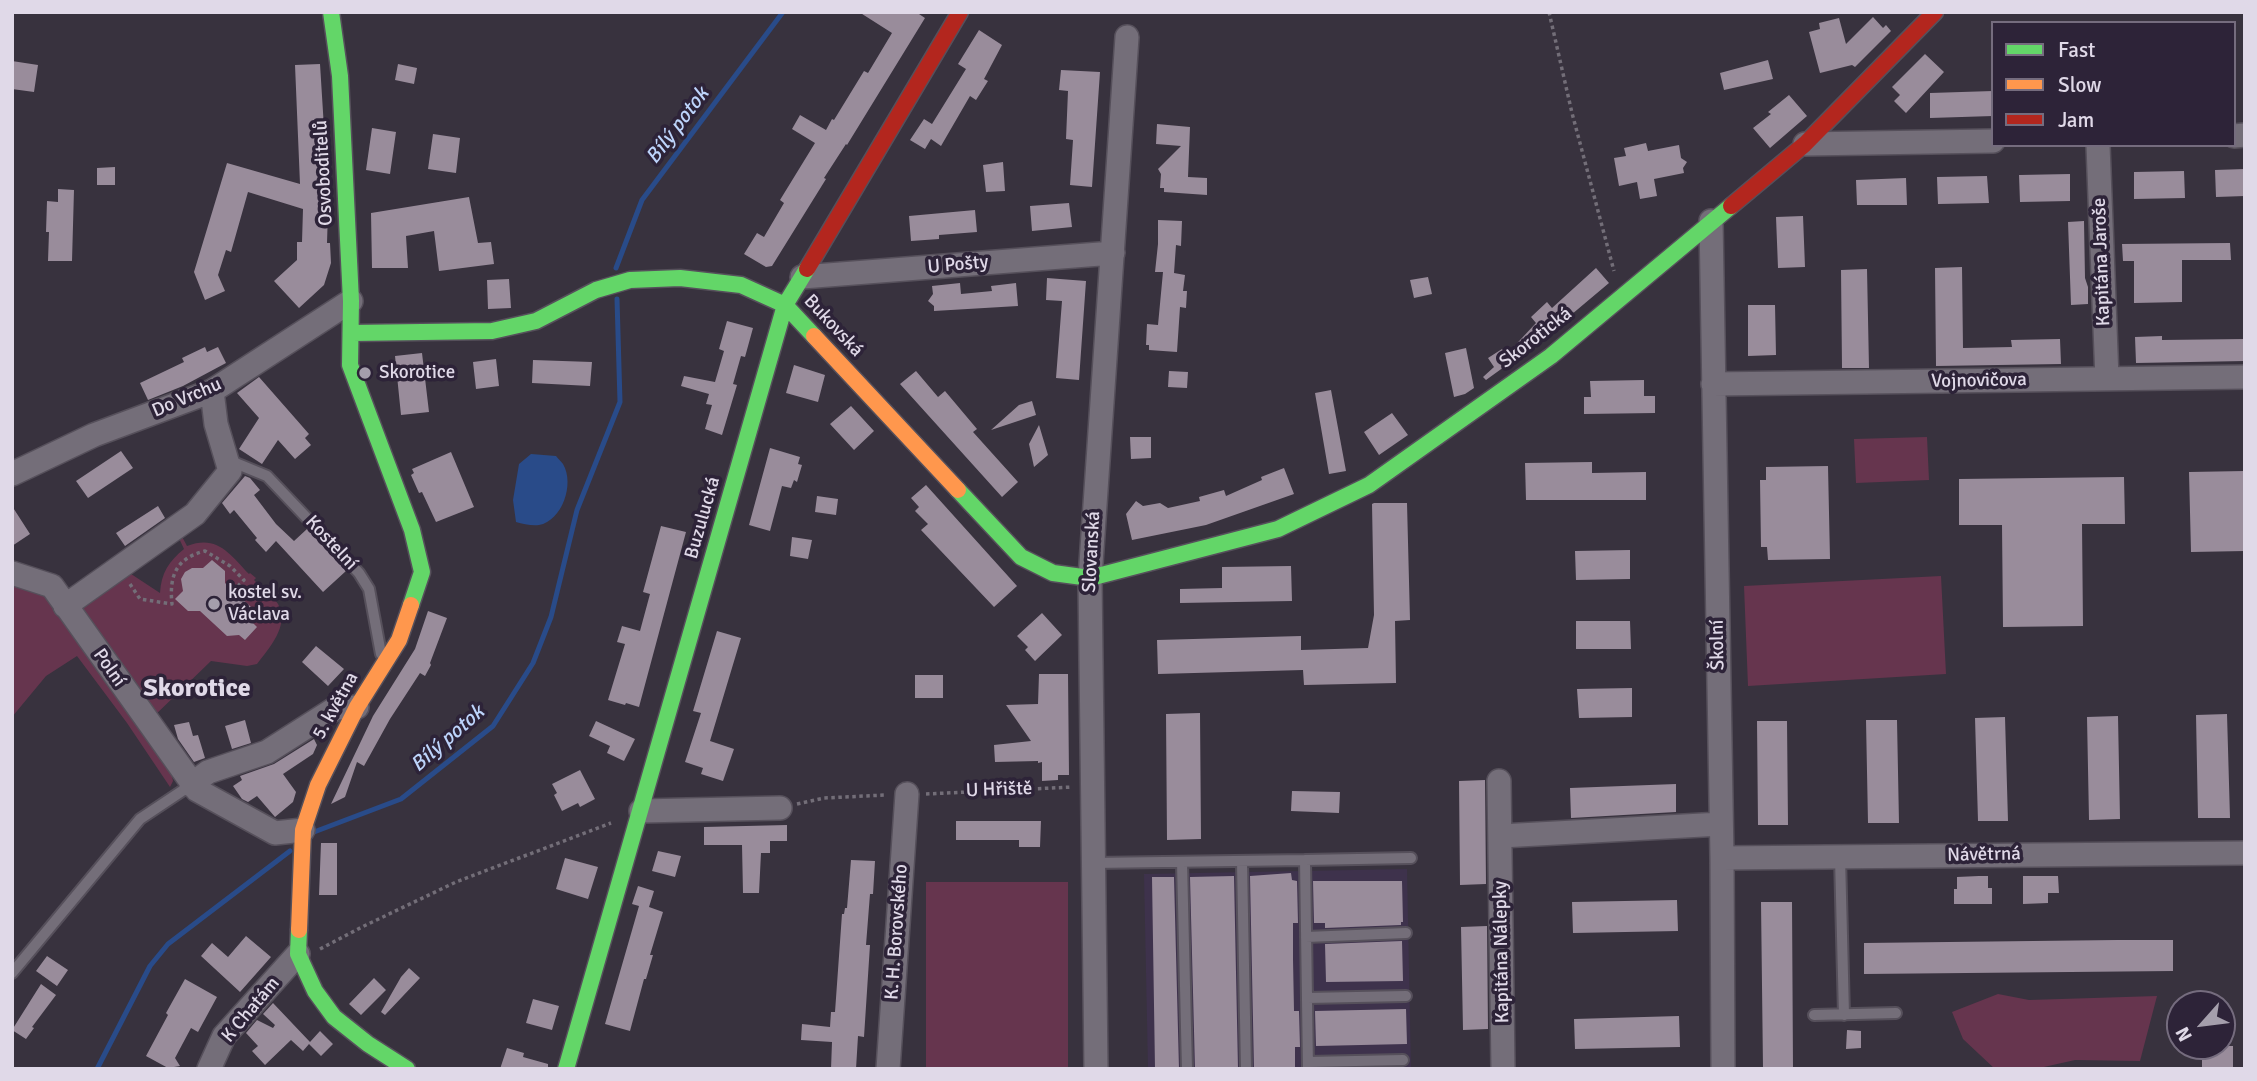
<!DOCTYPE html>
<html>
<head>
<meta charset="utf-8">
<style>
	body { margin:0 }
	#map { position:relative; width:2257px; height:1081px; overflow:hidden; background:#38323e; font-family:Signika,sans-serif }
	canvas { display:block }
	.frame { position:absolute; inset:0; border:14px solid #e0d9e8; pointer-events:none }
	.legend { position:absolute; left:1991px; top:21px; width:245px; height:126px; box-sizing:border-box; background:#2d2338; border:2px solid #756c7e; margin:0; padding:9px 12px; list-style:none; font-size:21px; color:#e0d9e8 }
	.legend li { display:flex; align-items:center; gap:14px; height:35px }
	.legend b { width:35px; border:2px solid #756c7e }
	.north { position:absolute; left:2166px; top:990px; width:70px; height:70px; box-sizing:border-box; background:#2d2338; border:2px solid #756c7e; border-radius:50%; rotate:242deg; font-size:19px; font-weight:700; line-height:28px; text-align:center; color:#e0d9e8 }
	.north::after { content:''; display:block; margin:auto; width:24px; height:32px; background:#a59fac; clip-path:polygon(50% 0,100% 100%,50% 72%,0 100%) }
</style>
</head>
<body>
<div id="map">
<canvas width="2257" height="1081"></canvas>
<div class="frame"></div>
<ul class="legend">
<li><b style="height:9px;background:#63d668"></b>Fast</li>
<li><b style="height:9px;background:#ff974d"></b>Slow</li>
<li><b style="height:9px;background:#b3261e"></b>Jam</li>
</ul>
<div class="north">N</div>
</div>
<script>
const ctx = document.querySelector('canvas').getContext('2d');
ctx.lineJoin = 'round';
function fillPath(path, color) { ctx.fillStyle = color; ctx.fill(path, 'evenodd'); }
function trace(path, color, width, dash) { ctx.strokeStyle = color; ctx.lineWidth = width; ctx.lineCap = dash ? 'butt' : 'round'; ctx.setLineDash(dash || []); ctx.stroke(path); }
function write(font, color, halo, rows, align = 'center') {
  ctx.font = font + ' Signika,sans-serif'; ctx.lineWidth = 7; ctx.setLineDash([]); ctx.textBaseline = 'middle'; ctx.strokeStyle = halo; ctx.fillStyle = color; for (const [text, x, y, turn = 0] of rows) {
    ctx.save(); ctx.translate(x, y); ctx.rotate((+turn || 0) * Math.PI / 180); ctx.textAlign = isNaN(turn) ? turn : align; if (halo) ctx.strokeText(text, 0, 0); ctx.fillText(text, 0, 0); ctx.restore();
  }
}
fillPath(new Path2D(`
	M1407,869L1411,1069H1148L1144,874Z`), '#3e324c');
fillPath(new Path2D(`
	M1927,437L1929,480L1856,483L1854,439Z
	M179,531L187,546C217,534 230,554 249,574L250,573L256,578L254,580C261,588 273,596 278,604C290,626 269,648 257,664L247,666L211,661L150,720L72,606L125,570L160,593C161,573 169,561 184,549L177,534Z
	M1941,576L1946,674L1748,686L1744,586Z
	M12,579L51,593L171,771L173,781L170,787L127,723L77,656L46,676L12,717Z
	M926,882H1068V1069H926Z
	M1998,994L2029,1000L2157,996L2140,1061L2075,1060L2035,1069H1995L1963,1039L1952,1012Z`), '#66354e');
fillPath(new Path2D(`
	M531,454L556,456C558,459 561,461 563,464C575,484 562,521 539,525C532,526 523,524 516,522L513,500L519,464Z`), '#294b89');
trace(new Path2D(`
	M616,268L642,200L783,12
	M314,832L401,799L493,726L533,663L551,617L577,510L620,402L617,299
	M97,1069L150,966L168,944L290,851`), '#294b89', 5);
fillPath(new Path2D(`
	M859,12H916L925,18L847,145L846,144L824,178L826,179L772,266L766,267L744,254L757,233L764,237L784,203L780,200L815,143L792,129L800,115L826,130L832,119L834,120L864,71L868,73L892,33Z
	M1873,17L1883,28L1886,25L1891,31L1855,67L1852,65L1820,73L1809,32L1820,29L1819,23L1839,18L1846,44Z
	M979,30L1002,45L984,79L988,81L976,100L970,96L941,146L931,139L925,149L910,140L924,119L932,124L966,69L958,64Z
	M1925,54L1944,72L1906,113L1894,101L1900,95L1892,87Z
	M1768,60L1773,79L1724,90L1720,73Z
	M12,61L38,65L34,92L12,89Z
	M320,64L327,176L324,177L326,211H328L327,243H330L331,263L324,285L299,308L274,281L297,260V242H302L303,209L248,192L231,252L226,250L218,275L225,291L205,300L194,272L227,163L300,184L295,65Z
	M398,64L417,68L414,84L395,80Z
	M1061,70L1100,72L1092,187L1070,185L1073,140L1066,139L1068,91L1059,90Z
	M1993,91V116L1930,118V93Z
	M1789,95L1807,116L1770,148L1753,128L1771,114L1768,112Z
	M1157,124L1190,127L1188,177L1207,178V195L1164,192V188H1160L1161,174L1158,169L1181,146L1156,144Z
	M372,128L396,132L390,174L366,170Z
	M433,134L460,138L456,173L428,169Z
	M1646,143L1648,151L1679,145L1681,158L1687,162L1683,168L1684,173L1654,179L1657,196L1640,199L1637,182L1619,186L1614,158L1626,156L1624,148Z
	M1003,162L1005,191L986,192L983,165Z
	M115,167V185H97V168Z
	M2245,169V196L2216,197L2215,170Z
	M2184,171L2185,198L2134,199V172Z
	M2070,174V201L2020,202L2019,175Z
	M1987,176L1989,203L1938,204L1937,177Z
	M1906,178L1907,205H1857L1856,180Z
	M58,189L74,190L72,261H48L49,232H46L47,201L58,202Z
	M469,197L478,243L491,242L494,264L439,271L434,231L406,236L408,268H372L371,213Z
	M1069,203L1072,227L1032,231L1030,206Z
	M975,210L977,232L939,235V239L911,241L909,216Z
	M1803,216L1805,267L1778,268L1776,217Z
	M1158,220L1182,221L1181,246L1176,245L1174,273L1185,275L1183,291H1187L1186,308L1180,307L1177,352L1149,350V345H1146L1147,324L1158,325L1163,272H1155L1158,244Z
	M2084,221L2085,278L2088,287V304L2071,305L2068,222Z
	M2230,243L2231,260H2182V302L2134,303V261H2123L2122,244Z
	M1962,267L1963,348L2012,347L2011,340L2060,339L2061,364L1936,366L1935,268Z
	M1596,268L1609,283L1540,341L1486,380L1483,377L1494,367L1488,358L1502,349L1506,355L1536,323L1531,317L1547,302L1552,308Z
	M1867,269L1869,368H1842L1841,270Z
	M1428,277L1432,294L1414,298L1410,280Z
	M1047,278L1086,281L1079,380L1056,378L1062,301L1046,300Z
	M509,279L511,308L488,309L487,280Z
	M960,283L961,294L992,291L991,286L1016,283L1018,306L934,311V306L928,301L933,294L932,286Z
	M1748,305H1775L1776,355L1748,356Z
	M727,321L753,328L745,357L741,356L733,384L737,385L722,435L705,429L712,405L706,404L709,394L681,386L684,376L715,382L724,351L719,349Z
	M2162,336V340L2245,339V361L2136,363L2135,337Z
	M205,347L207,352L218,347L226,363L183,386L148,400L140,383L184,362L182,358Z
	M1466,348L1474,388L1465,394L1454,397L1445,353Z
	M422,353L429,412L401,415L395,356Z
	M496,359L499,386L476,389L473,362Z
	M533,360L592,362L590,386L532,383Z
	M794,365L825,375L818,402L786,393Z
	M916,371L938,397L945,391L977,429L973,432L1018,482L1002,497L900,384Z
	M1169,371L1188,372L1187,388L1168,387Z
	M259,377L309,434L305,438L311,445L295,459L278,440L262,464L239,449L259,418L237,393Z
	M1644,380V396H1655V413L1584,414V397H1591L1590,381Z
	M1331,390L1346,471L1329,474L1315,393Z
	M1032,401L1036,415L991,430L1019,405Z
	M851,406L874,431L854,450L830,424Z
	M1392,413L1408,435L1379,455L1364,432Z
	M1039,425L1048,455L1034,467L1029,444Z
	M1130,437H1151V458L1131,459Z
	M770,448L800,457L798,464L802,465L797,482L794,480L791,488L782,486L770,531L749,525Z
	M121,451L133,468L88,498L76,481Z
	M451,452L474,507L436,522L422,492L419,493L411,475L414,473L412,469Z
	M1592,462V473L1646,472V500H1526L1525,463Z
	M1828,466L1830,559L1768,560L1767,547H1761L1760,480H1766V467Z
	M1284,468L1294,494L1206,525L1132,540L1126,514L1136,501L1143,506L1160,503L1168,508L1200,501L1199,497L1224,490L1226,496L1262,480L1261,477Z
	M2245,471V551L2191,552L2189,472Z
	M245,476L250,478L260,490L254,495L276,524L294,541L307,529L346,571L323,592L276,541L266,552L255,540L257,538L234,510L230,514L222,503Z
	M2124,477L2125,524H2082L2083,626L2003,627L2002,525H1959V479Z
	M926,485L1017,586L994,607L921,530L928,524L915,511L919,507L911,498Z
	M817,496L838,499L836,515L815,512Z
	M1374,503H1407L1410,620L1395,621L1396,683L1304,685L1303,670L1158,674L1157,640L1301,636V650L1368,648L1374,615L1372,504Z
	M12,506L30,534L12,546Z
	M158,506L165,518L125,546L116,533Z
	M661,526L686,532L639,707L626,703L625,705L608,700L625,644L617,642L622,626L640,631L650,594L643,592Z
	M792,537L812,540L808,559L790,556Z
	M1630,550V579L1576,580L1575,551Z
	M212,560L225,571V583L251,607L252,622L257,627L245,640L239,635L227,636L200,611H188L175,599L183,591L181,579L185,572L192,568H203Z
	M1291,566L1292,601L1180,603V589L1222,588V567Z
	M428,611L447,618L430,663L431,665L425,676L420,673L390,719L364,766L357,762L345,797L331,804L373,716L415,649Z
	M1042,613L1062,635L1035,661L1025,650L1028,647L1017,636Z
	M1576,621H1630L1631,649H1576Z
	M717,631L741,638L710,741L734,749L723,781L701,774L703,768L685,762L701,713L693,711Z
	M316,646L344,669L328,686L302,662Z
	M1039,674H1068L1069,775H1058V780L1042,781V762L1038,763V761L995,762L994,745L1031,741L1006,705L1038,704Z
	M915,675H943V698H915Z
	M1632,688V717L1579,718L1577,689Z
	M1200,713L1201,839L1167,840L1166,714Z
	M2227,714L2230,818H2198L2196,715Z
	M2118,716L2120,819L2089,820L2087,717Z
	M2005,717L2008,821H1978L1975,718Z
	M245,720L251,743L232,749L225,726Z
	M1866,720H1897L1899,823H1868Z
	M596,721L635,739L624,761L607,753L610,746L589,736Z
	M1757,721H1787L1788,825H1758Z
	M189,722L193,736L198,735L205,758L194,762L178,739L174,725Z
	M314,739L317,745L313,754L283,774L296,792L293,802L275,817L257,796L248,802L242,799L233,786L242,780L240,776L274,764Z
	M580,770L595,799L580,807L578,803L562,811L554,795L557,793L552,784Z
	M1485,780L1486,884L1460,885L1459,781Z
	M1676,784V812L1571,818L1570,788Z
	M1292,791L1340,792L1339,813L1291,811Z
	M956,821H1041L1040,847H1019V840H956Z
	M787,825V841H770V853H761L759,893H743L742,845H704V827Z
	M321,843H337V895H319Z
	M658,851L681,856L675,877L652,871Z
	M565,858L598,867L588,899L556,889Z
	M851,860L875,861L873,894H870L866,945H870L864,1037L858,1036L856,1069H831L832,1042L801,1040L802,1024L830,1027L831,1012H835L842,914H844L845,908H847Z
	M1291,873L1292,880L1297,881L1298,923H1293V959L1294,1011H1299L1300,1047H1295V1069H1254L1250,876Z
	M1234,876L1238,1069H1195L1190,877Z
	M1979,876H1988V888H1992V904H1954V889H1957V877Z
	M2023,876H2058L2059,893H2048V903L2023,904Z
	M1152,877H1174L1179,1069H1155Z
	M1313,881H1402L1403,922H1401V925L1325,928V923H1314Z
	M638,886L654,891L649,907L663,912L650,955H653L646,979H644L630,1031L605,1024L639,906L632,904Z
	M1677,900L1678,931L1573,933L1572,902Z
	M1761,902H1792L1793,1069H1763Z
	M1487,926L1488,1029L1463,1030L1461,927Z
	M246,936L271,957L240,992L201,956L212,943L228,957Z
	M2117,940H2173V971L1864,974V943Z
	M1402,941L1403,981L1326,982L1325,944Z
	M47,956L68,970L57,986L36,971Z
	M409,968L420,978L385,1015L381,1012L401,977Z
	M374,978L386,990L361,1015L349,1004Z
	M185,979L217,997L198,1032L191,1028L175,1058L180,1066L168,1068L146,1056L168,1015L166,1013Z
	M41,984L56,995L32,1027L34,1028L26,1039L12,1030Z
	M533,999L559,1006L552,1030L526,1023Z
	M273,1003L310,1042L320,1031L333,1044L321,1056L309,1044L303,1051L291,1040L265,1065L252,1051L258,1046L246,1033L257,1020L273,1028L275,1025L263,1014Z
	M1406,1009L1407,1044L1316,1046L1315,1011Z
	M1679,1016L1680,1047L1575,1049L1574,1019Z
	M1847,1030L1861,1031V1048L1846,1049Z
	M2202,1046H2233V1069H2202Z
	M507,1048L524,1053L523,1057L548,1064V1069H500Z`), '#998c9b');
const lane = new Path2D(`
	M228,460L267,476L359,573L369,589L381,654
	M1840,857L1844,1015
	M1305,860L1411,858
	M1182,862L1187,1069
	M1242,862L1246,1069
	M1093,863L1305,860L1308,1069
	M1306,937L1406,933
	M12,973L140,819L191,785
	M1307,998L1406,996
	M1814,1015L1896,1013
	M1308,1062L1403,1060`);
const street = new Path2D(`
	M2234,136L2245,135
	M1805,144L1993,141
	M2098,145L2107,379
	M1711,221L1722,858L1723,1069
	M802,277L1113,253
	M1713,384L2245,377
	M12,474L94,435L212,391L351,301
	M12,573L52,586L197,790L275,833L303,830
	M65,606L195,514L230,471L216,424L212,391
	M1499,781L1503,1069
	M191,785L208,772L267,752L336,708L357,707
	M641,811L780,808
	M1501,836L1721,824
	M1722,858L2245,853
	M209,1069L224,1036L298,954
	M888,1069L907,794
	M1096,1069L1090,578L1127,37`);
const fast = new Path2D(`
	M331,12L340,76L351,301L350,365L412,530L422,572L411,605
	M352,333L492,331L536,321L596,290L630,280L680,278L741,285L785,305L814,336
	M958,490L1021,557L1053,573L1090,578L1278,529L1369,485L1551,356L1731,206
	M299,930L298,954L315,991L334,1017L368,1044L407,1069
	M566,1069L785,305L807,269`);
const slow = new Path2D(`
	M814,336L958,490
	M299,930L303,830L318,785L357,707L399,640L411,605`);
const jam = new Path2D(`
	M1731,206L1805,144L1935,12
	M807,269L960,12`);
trace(lane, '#56505b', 14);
trace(street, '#56505b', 26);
trace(fast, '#56505b', 19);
trace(slow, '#56505b', 19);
trace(jam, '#56505b', 19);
trace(new Path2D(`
	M1549,12L1572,113L1614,271
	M130,584L140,599L172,604C169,576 176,558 205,551L230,566L244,580L235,589
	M926,794L1072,787
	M797,804L824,798L886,795
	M320,949L364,926L456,882L611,823`), '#736e78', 3.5, [3.5, 3.5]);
trace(lane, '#746e79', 10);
trace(street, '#746e79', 23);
trace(fast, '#63d668', 16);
trace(slow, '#ff974d', 16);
trace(jam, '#b3261e', 16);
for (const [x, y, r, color] of [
	[365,373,7,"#a59fac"],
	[214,604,7,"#a59fac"]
]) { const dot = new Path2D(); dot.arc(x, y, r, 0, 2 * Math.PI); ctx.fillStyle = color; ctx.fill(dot); trace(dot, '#2d2338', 2.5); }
write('19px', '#e0d9e8', '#2d2338', [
	["Osvoboditelů",324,173,-93],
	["Kapitána Jaroše",2102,262,-92],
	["U Pošty",958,265,-5],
	["Bukovská",833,326,47],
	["Skorotická",1536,338,-38],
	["Vojnovičova",1979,381,-1],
	["Do Vrchu",187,398,-23],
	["Buzulucká",703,518,-74],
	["Kostelní",331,543,47],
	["Slovanská",1092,552,-87],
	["Školní",1718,645,-91],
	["Polní",109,668,55],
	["5. května",336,706,-61],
	["U Hřiště",999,790,-2],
	["Návětrná",1984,855,-1],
	["K. H. Borovského",897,932,-86],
	["Kapitána Nálepky",1502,952,-91],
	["K Chatám",251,1010,-50]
]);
write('19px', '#e0d9e8', '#2d2338', [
	["Skorotice",379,373],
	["kostel sv.",228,593],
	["Václava",228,615]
], 'left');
write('italic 21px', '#bdd4fb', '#2d2338', [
	["Bílý potok",678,126,-53],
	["Bílý potok",448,739,-41]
]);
write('bold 26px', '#e0d9e8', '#2d2338', [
	["Skorotice",197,689]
]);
</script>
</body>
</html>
